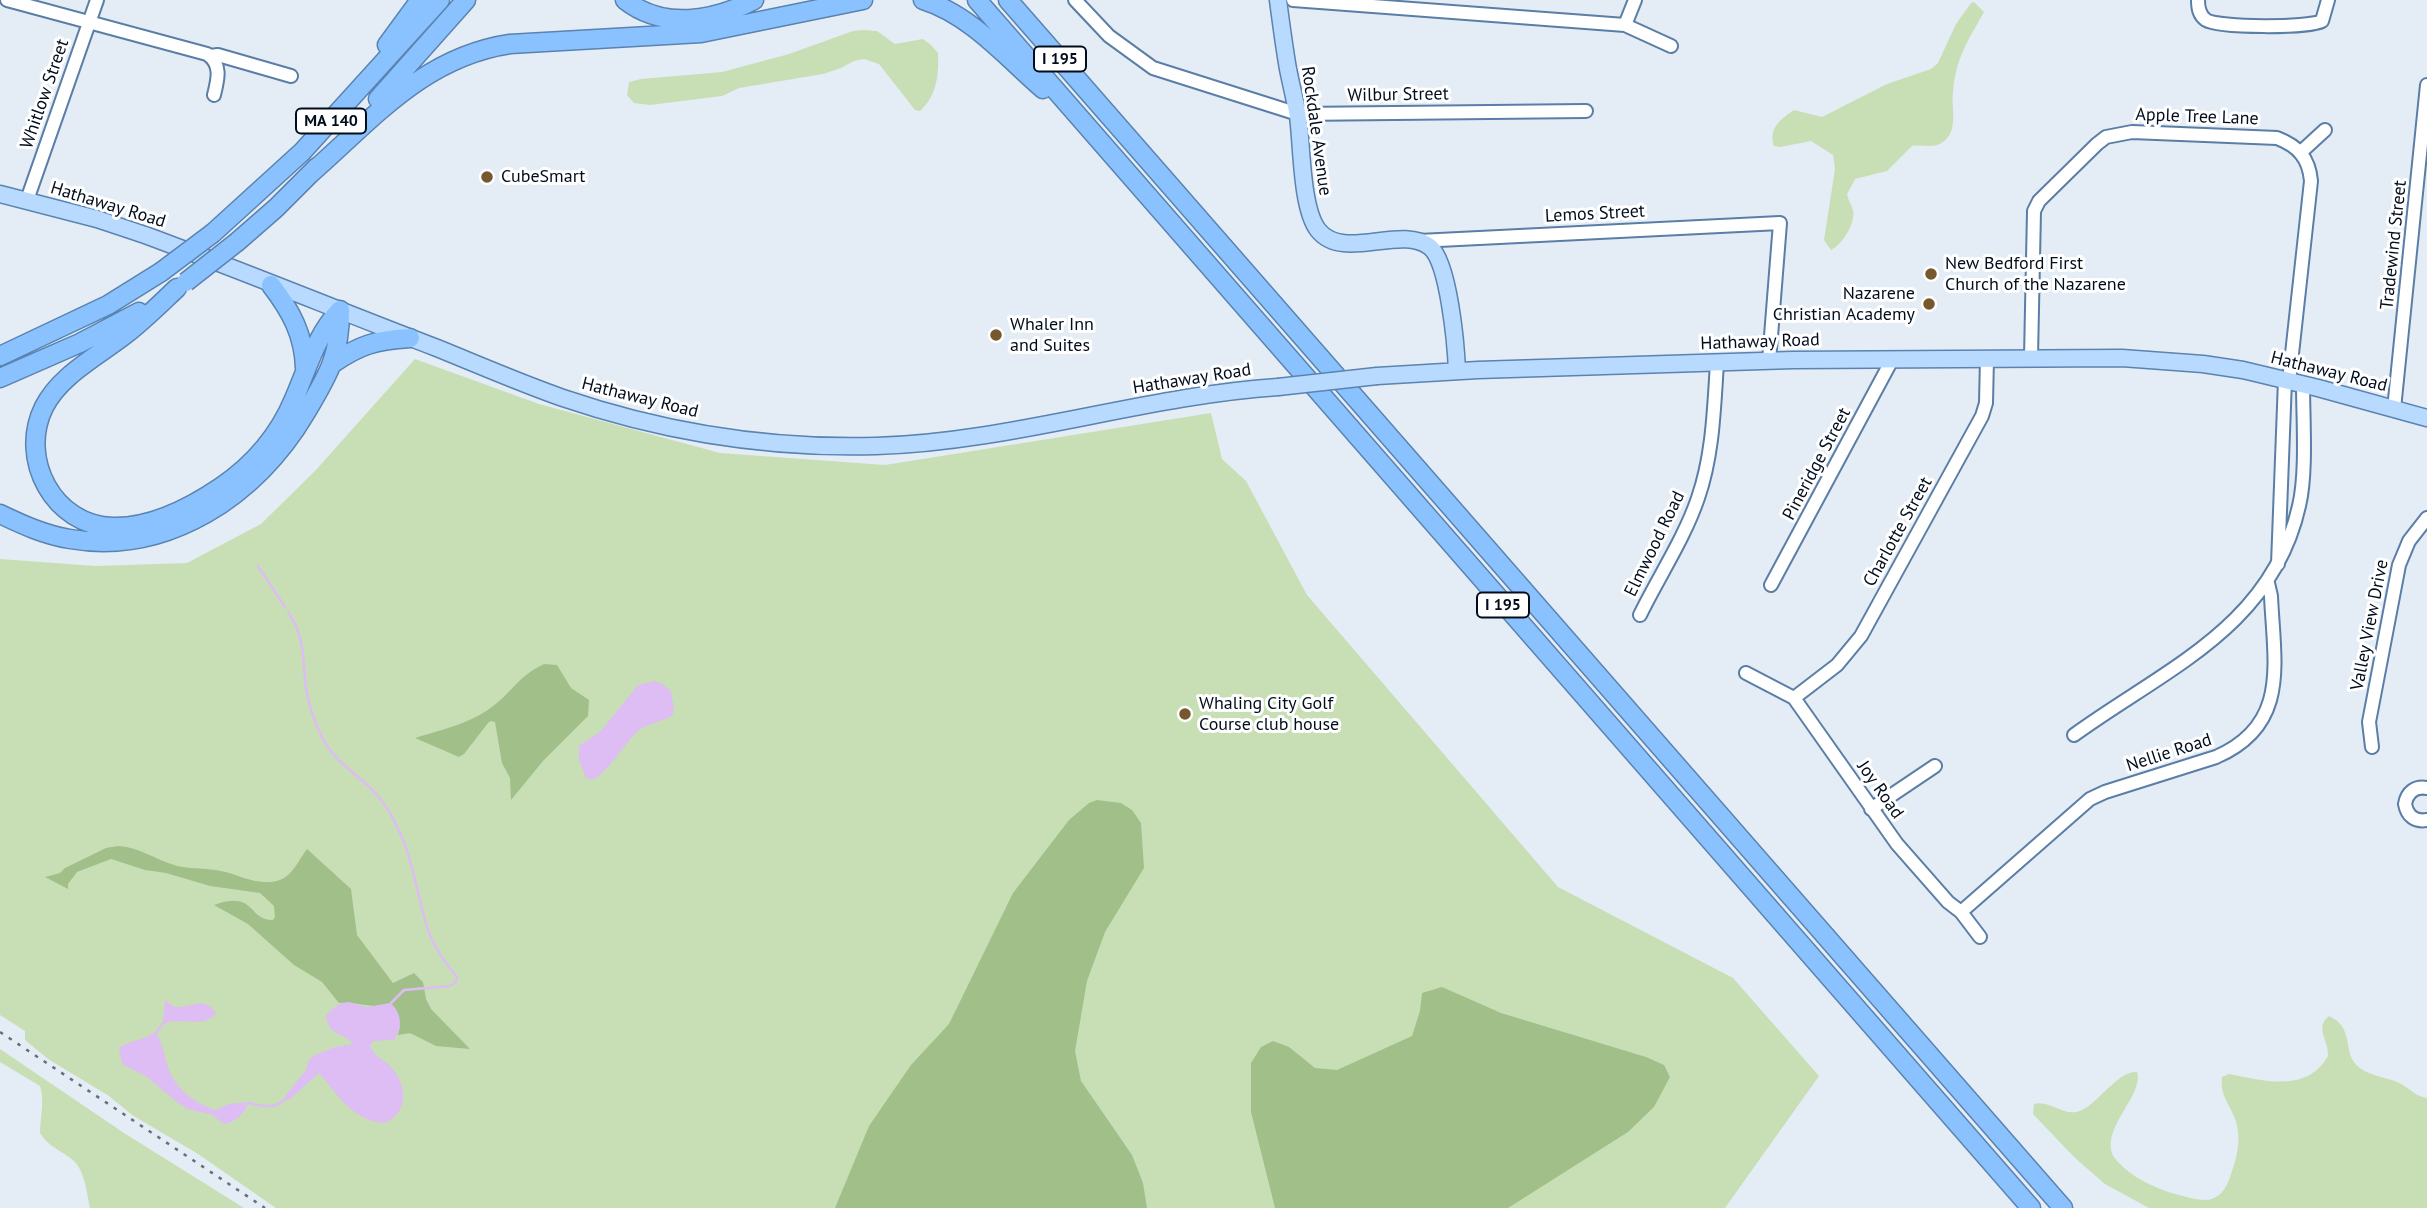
<!DOCTYPE html>
<html>
<head>
<meta charset="utf-8">
<style>
	body { margin:0 }
	canvas { display:block; background:#e4ecf5 }
</style>
</head>
<body>
<canvas width="2427" height="1208"></canvas>
<script>
const ctx = document.querySelector('canvas').getContext('2d');
ctx.lineJoin = 'round';
function fillPath(path, color) { ctx.fillStyle = color; ctx.fill(path, 'evenodd'); }
function trace(path, color, width, dash) { ctx.strokeStyle = color; ctx.lineWidth = width; ctx.lineCap = dash ? 'butt' : 'round'; ctx.setLineDash(dash || []); ctx.stroke(path); }
function write(font, color, halo, rows, align = 'center') {
  ctx.font = font + ' "PT Sans",sans-serif'; ctx.lineWidth = 6; ctx.setLineDash([]); ctx.textBaseline = 'middle'; ctx.strokeStyle = halo; ctx.fillStyle = color; for (const [text, x, y, turn = 0] of rows) {
    ctx.save(); ctx.translate(x, y); ctx.rotate((+turn || 0) * Math.PI / 180); ctx.textAlign = isNaN(turn) ? turn : align; if (halo) ctx.strokeText(text, 0, 0); ctx.fillText(text, 0, 0); ctx.restore();
  }
}
fillPath(new Path2D(`
	M1974,2L1984,12C1968,41 1956,57 1953,92C1951,108 1959,131 1943,142C1934,149 1922,144 1912,146L1887,171L1855,179L1847,194C1848,200 1851,204 1853,210C1856,223 1842,245 1831,250L1824,240L1835,169L1833,155L1811,141L1780,147L1774,146C1768,128 1781,119 1794,110L1822,117L1887,84L1931,69L1938,63L1956,24L1971,3Z
	M863,30L877,31L895,44L923,39L931,45L938,53C939,74 937,96 920,111L915,110L879,64L864,59L854,61L841,68L823,74L739,88L722,96L650,105L634,103L627,95L629,82L641,79L722,72L789,54L853,31Z
	M415,359L539,404L720,453L885,465L1211,413L1222,459L1246,481L1307,595L1558,887L1733,978L1819,1076L1725,1208H276L198,1154L132,1115L109,1096L48,1059L25,1040V1031L0,1015V559L95,566L187,563L261,524L315,471Z
	M2329,1016C2353,1027 2344,1048 2354,1062C2365,1077 2388,1076 2403,1085C2411,1090 2417,1097 2427,1098V1208H2149L2105,1184L2075,1158L2033,1114L2034,1104C2051,1099 2065,1119 2082,1110C2099,1102 2118,1071 2137,1072C2144,1095 2103,1125 2112,1154C2124,1174 2154,1188 2175,1194C2199,1200 2218,1208 2229,1180C2237,1158 2244,1135 2232,1112C2226,1100 2220,1092 2222,1077L2229,1074C2264,1081 2307,1093 2328,1056C2329,1040 2314,1028 2329,1016Z
	M0,1049L124,1133L244,1208H90C87,1194 85,1172 74,1161C63,1151 48,1147 40,1133C40,1118 45,1100 40,1086L0,1062Z`), '#c8dfb6');
fillPath(new Path2D(`
	M544,664L557,665L571,688L589,700L588,716L543,761L511,800L510,778L502,763L495,722L491,721L488,723L464,754L459,757L415,738C444,729 473,723 497,703C516,687 519,676 544,664Z
	M1097,800L1121,803L1132,810L1141,823L1144,868L1105,932L1087,981L1075,1051L1081,1081L1132,1155L1143,1183L1147,1208H835L869,1126L911,1065L949,1024L1013,893L1069,820L1089,803Z
	M118,846C138,847 155,859 174,865C187,869 202,868 216,870C237,873 263,890 284,878C294,872 300,858 307,849L351,889L357,935L393,983L414,973L423,982L426,999L431,1009L470,1049L436,1046L410,1033L398,1035L400,1026L383,1006C368,1007 355,1002 339,1003L322,982L294,965L248,924L214,905C256,890 247,920 273,920L275,917L274,906L260,893L210,886L166,873L145,870L111,859L77,872L68,884V889L45,877L60,873L65,868L106,848Z
	M1442,987L1501,1013L1646,1057L1664,1065L1670,1077L1654,1107L1628,1132L1508,1208H1275L1251,1112V1063L1261,1047L1273,1041L1289,1047L1315,1068L1337,1070L1412,1036L1420,1011L1422,993Z`), '#a1bf89');
fillPath(new Path2D(`
	M655,681L662,684L671,691L674,710L672,716C661,722 645,724 637,732C622,746 608,773 592,780L586,778L579,760V746L601,731L638,685Z
	M165,1000C169,1003 174,1008 180,1007C195,1006 205,997 216,1013C204,1029 184,1017 165,1023L163,1021Z
	M349,1002L367,1007L390,1003C402,1012 403,1028 394,1040L374,1041L370,1045C373,1057 385,1059 392,1068C407,1086 409,1112 385,1123C354,1122 338,1095 319,1073L289,1100L286,1099L285,1096L306,1070L309,1060L315,1055L335,1047L353,1044C344,1031 328,1038 326,1015C334,1007 338,1003 349,1002Z
	M155,1032C162,1041 164,1053 167,1064C173,1087 193,1102 215,1110L229,1104L246,1102L248,1105C242,1115 236,1122 224,1124L211,1114L190,1110L178,1103L147,1077L122,1064L119,1048C127,1041 143,1041 155,1032Z`), '#ddbdf3');
trace(new Path2D(`
	M258,566L285,607
	M288,612C303,633 303,654 305,678C306,697 313,718 321,735C333,764 365,777 382,801C412,843 413,881 427,927C433,946 444,962 457,977L455,983L450,986L404,990L389,1005
	M156,1033L164,1022
	M248,1103C265,1106 274,1110 287,1098`), '#ddbdf3', 2.5);
const minor = new Path2D(`
	M7,0L207,54C222,64 218,79 214,95
	M1075,0L1109,36L1153,68L1298,114L1586,111
	M1293,0L1625,25L1671,46
	M2198,0C2198,8 2199,15 2206,20C2219,28 2308,28 2322,21L2328,0
	M1625,25L1635,0
	M210,56L218,55L291,76
	M2301,152L2325,130
	M27,200L97,0
	M1419,241L1780,223L1769,361
	M2031,357L2034,211L2039,201L2097,144L2106,137L2132,132L2277,138C2298,146 2309,158 2311,181L2289,381
	M2394,409L2427,85
	M2278,564L2285,380
	M1771,585L1893,358
	M1640,615C1659,576 1684,539 1698,498C1713,455 1714,408 1717,363
	M1746,673L1794,698L1897,844L1948,902L1961,912L1980,937
	M1794,698L1837,665L1861,636L1982,416L1986,403L1987,358
	M2074,735C2165,669 2272,627 2299,506C2307,473 2303,419 2303,384
	M2372,747L2369,722L2399,565L2409,541L2427,518
	M2427,788C2415,786 2407,792 2405,804C2407,816 2415,822 2427,820
	M1871,809L1935,766
	M1961,912L2090,799L2105,792L2216,757C2290,725 2274,663 2271,596L2268,583`);
const major = new Path2D(`
	M1278,0C1281,23 1284,46 1288,69C1291,84 1295,100 1298,116C1302,145 1301,208 1318,230C1343,262 1401,224 1430,247C1449,263 1456,346 1457,371
	M0,194L97,219L145,235C243,271 340,311 437,348C479,365 520,383 563,398C663,432 770,449 876,446C1012,442 1143,396 1278,387
	M1377,376L1478,370L1793,360L2122,358L2203,364L2243,370L2318,388L2427,418`);
const highway = new Path2D(`
	M625,0C663,30 714,21 754,0
	M923,0C971,15 1006,57 1043,89
	M977,0L2031,1208
	M1008,0L2063,1208
	M387,45L420,0
	M378,99L466,0
	M310,174C373,119 423,57 510,44L701,33L863,0
	M213,233L302,152L440,0
	M237,242L276,208L317,167
	M271,285C291,311 304,335 305,368
	M177,288C160,304 144,320 126,334C98,356 60,375 44,407C18,459 54,526 113,527C152,528 190,508 221,487C253,465 279,435 294,399C308,367 316,335 340,310
	M0,356L108,305L161,272
	M332,364C359,345 376,340 410,338
	M0,378L80,343L139,312
	M0,514C23,525 45,535 70,539C168,556 257,495 305,414C328,375 340,357 340,310`);
trace(minor, '#5a7ea6', 16);
trace(major, '#5a83b0', 19);
trace(highway, '#5a83b0', 21);
trace(minor, '#fff', 12);
trace(major, '#b9daff', 16);
trace(highway, '#8ac2ff', 18);
trace(new Path2D(`
	M0,1032L265,1208`), '#656e7b', 2.5, [3.5, 7]);
const majorBridge = new Path2D(`
	M1278,387L1377,376`);
const highwayBridge = new Path2D(`
	M161,272L213,233
	M186,282L237,242`);
trace(majorBridge, '#5a83b0', 19, []);
trace(highwayBridge, '#5a83b0', 21, []);
trace(majorBridge, '#b9daff', 16);
trace(highwayBridge, '#8ac2ff', 18);
for (const [x, y, r, color] of [
	[487,177,7,"#77572d"],
	[1931,274,7,"#77572d"],
	[1929,304,7,"#77572d"],
	[996,335,7,"#77572d"],
	[1185,714,7,"#77572d"]
]) { const dot = new Path2D(); dot.arc(x, y, r, 0, 2 * Math.PI); ctx.fillStyle = color; ctx.fill(dot); trace(dot, '#fff', 2.5); }
for (const [x, y, w] of [
	[1060,59,52],
	[331,121,70],
	[1503,605,52]
]) { const box = new Path2D(); box.roundRect(x - w / 2, y - 12.5, w, 25, 5); ctx.fillStyle = '#fff'; ctx.fill(box); trace(box, '#020d1c', 2); }
write('bold 16px', '#020d1c', null, [
	["I 195",1060,59],
	["MA 140",331,121],
	["I 195",1503,605]
]);
write('18px', '#020d1c', '#fff', [
	["Whitlow Street",45,94,-71],
	["Wilbur Street",1398,95,-1],
	["Apple Tree Lane",2197,117,2],
	["Rockdale Avenue",1316,131,82],
	["Hathaway Road",108,205,17],
	["Lemos Street",1595,214,-3],
	["Tradewind Street",2394,245,-84],
	["Hathaway Road",1760,342,-2],
	["Hathaway Road",2329,372,14],
	["Hathaway Road",1192,379,-9],
	["Hathaway Road",640,398,14],
	["Pineridge Street",1817,464,-62],
	["Charlotte Street",1898,532,-61],
	["Elmwood Road",1655,544,-64],
	["Valley View Drive",2370,625,-79],
	["Nellie Road",2169,753,-18],
	["Joy Road",1880,790,55]
]);
write('18px', '#020d1c', '#fff', [
	["CubeSmart",501,177],
	["New Bedford First",1945,264],
	["Church of the Nazarene",1945,285],
	["Nazarene",1915,294,"right"],
	["Christian Academy",1915,315,"right"],
	["Whaler Inn",1010,325],
	["and Suites",1010,346],
	["Whaling City Golf",1199,704],
	["Course club house",1199,725]
], 'left');
</script>
</body>
</html>
